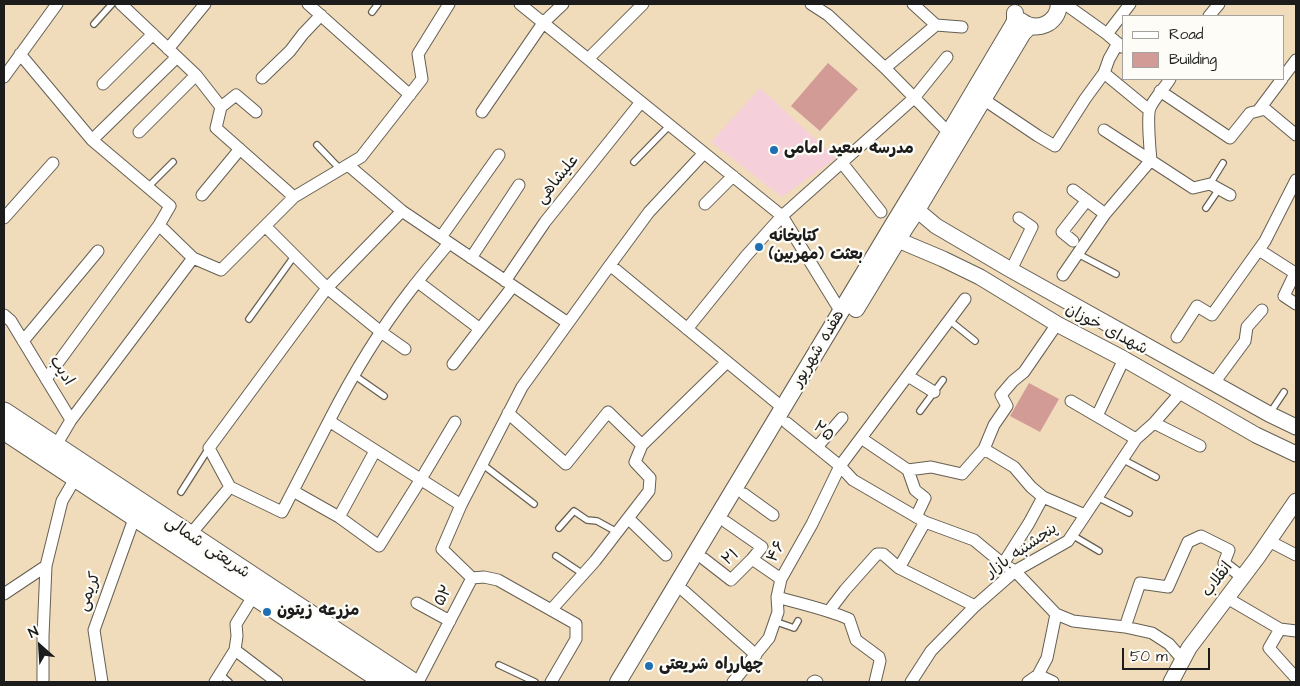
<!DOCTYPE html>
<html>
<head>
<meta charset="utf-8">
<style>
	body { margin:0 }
	#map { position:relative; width:1300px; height:686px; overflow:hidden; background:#f0dcba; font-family:"Architects Daughter",sans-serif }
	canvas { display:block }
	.frame { position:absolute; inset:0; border:5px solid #1c1c1c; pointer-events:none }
	.legend { position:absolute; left:1122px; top:15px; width:162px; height:65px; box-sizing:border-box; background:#fdfcf7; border:1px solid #a3a29f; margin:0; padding:6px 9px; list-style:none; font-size:15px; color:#1c1c1c }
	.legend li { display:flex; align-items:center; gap:10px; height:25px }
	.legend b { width:25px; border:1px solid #a3a29f }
	.north { position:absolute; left:15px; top:621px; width:50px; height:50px; -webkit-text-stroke:4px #fdfcf7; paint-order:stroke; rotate:334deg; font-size:14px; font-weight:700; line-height:20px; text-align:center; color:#1c1c1c }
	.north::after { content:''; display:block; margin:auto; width:18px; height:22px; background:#1c1c1c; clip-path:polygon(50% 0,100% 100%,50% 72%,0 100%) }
	.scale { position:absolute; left:1122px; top:648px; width:88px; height:22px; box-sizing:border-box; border:2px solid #1c1c1c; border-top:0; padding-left:6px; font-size:15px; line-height:18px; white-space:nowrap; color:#1c1c1c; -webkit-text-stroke:4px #fdfcf7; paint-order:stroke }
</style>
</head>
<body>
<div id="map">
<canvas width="1300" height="686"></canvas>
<div class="frame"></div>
<ul class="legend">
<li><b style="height:6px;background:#fff"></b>Road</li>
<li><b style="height:14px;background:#d39b96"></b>Building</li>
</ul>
<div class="north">N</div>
<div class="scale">50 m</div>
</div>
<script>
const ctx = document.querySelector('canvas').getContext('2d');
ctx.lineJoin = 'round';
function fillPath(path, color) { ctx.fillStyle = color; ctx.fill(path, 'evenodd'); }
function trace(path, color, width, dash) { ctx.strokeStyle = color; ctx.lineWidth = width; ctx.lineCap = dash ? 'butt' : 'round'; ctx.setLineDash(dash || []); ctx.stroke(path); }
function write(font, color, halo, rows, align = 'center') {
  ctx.font = font + ' "Architects Daughter","Playpen Sans Arabic",sans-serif'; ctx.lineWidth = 4.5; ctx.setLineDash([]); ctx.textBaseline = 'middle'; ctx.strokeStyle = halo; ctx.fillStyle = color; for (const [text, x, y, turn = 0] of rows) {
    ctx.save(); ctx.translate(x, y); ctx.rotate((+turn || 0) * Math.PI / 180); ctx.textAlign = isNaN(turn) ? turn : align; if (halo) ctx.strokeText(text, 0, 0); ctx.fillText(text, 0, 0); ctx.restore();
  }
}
fillPath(new Path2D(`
	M760,88L836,158L782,197L711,142Z`), '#f5cfda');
fillPath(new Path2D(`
	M828,63L858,89L820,131L791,106Z
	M1029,383L1059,399L1040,432L1010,416Z`), '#d39b96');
const service = new Path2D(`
	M372,12L378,4
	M94,24L112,4
	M317,145L340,169
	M634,162L670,125
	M1210,184L1223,163
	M148,187L173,162
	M1206,208L1219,189
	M1078,254L1116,274
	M249,319L295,255
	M949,320L975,341
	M354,375L384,396
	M920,411L943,380
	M1270,413L1284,392
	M1122,459L1156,477
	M482,464L534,504
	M181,492L209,448
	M1097,497L1129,513
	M559,528L574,511L587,520L597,521L617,532
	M1072,535L1099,551
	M556,556L583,574
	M774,621L794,628L798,621
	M499,665L535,682
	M220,674L229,682`);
const minor = new Path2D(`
	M121,4L196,75L221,107L216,128L294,197
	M308,4L410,95
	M520,4L782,216L841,312
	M811,4L828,15L885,68L949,133
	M913,4L936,25
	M1065,4L1107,34
	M1209,16L1219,4
	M1122,47L1107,34L1130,4
	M168,49L205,4
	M20,54L92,140L170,206L159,225L46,379
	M588,59L643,4
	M885,68L936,25L962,27
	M1104,73L1149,110
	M1284,76L1296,60
	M4,77L57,4
	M262,78L290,51L303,34L321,15
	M103,84L153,34
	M1160,91L1230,138L1250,113L1265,109L1296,135
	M983,99L1038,136L1055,146L1085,99L1104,73L1109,59L1118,43
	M221,107L236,95L256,112
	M1258,111L1282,79
	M482,112L543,23L563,4
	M1104,130L1193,188L1210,184L1230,195
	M139,132L196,75
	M92,140L177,57
	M842,163L881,212
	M348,165L402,211L568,323
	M1073,190L1105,214
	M202,195L240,149
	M705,204L733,176
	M402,211L327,288L381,332L405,349
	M4,218L53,163
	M159,225L193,258L221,270L294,197L361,157L422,79L418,54L449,4
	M441,237L499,155
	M1073,241L1062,232L1087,200
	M1259,250L1295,273L1284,296L1296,304
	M471,258L519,185
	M610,265L649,212L704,153
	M1011,270L1032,227L1019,218
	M1063,275L1105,214L1151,160C1150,151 1147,115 1150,108C1155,97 1164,89 1170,79
	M505,281L545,222L641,102
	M418,282L480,329
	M4,315L11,321L71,420L55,447
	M687,329L746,256L782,216L914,98L947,57
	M1177,337L1197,306L1212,315L1265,241L1296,180
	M23,341L98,251
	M453,364L513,286
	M908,376L934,392
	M1214,383L1245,341L1247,327L1262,310
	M1071,401L1136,439
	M508,413L566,464L608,412L642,445
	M1097,416L1124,359
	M71,420L193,258
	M329,421C352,376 379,331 410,291C423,274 436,259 449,243
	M787,423L840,466L853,480L925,522L974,540L1003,564L1015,571L1056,614L1073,621L1125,627L1152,633L1169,644L1183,660
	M1154,423L1200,446
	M861,438L908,470L931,467L962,474L984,449L994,425L1007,406L1001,395L1013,381L1024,372L1057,324
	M817,447L842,418
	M984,449L1014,467L1031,487L1043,497L1085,515
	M375,451L339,517L379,546L421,479L455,422
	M908,470L915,490L925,498L916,517
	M230,487L209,448L327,288L265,226
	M293,491L339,517
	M744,494L773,515
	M628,518L666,555
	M726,522L762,547L752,559
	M189,536L230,487L282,512L329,421L461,505L522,387L610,265L783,408
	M1269,541L1296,555
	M704,559L731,580L752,559L781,579
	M1003,564L1029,523L1043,497
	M899,568L925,522
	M472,578L484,577L498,580L576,624V639L551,682
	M684,591L756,655
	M4,594L46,566
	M777,597C801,604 826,609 849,619L856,640L879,657L880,661L875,682
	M1227,598L1280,629L1296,631
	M417,603L450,621
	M551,610L595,561L649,491L650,478L635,462L642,445L727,362
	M829,611L845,590L877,554H883L899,568L975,606
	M1125,627L1140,583L1168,587L1188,542L1201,536L1229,550L1224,563L1242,577
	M1280,629L1269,648L1296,678
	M235,650L277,682
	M1038,675L1053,682
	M43,682V636L46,566L62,501L76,477
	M102,682L94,630L135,516
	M215,682L235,650L237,636L236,624L254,595
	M418,682L472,578L442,549L461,505
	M733,682L769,638L778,612L777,597L781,579L812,524L840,466L965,299
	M813,682L815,681L817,682
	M911,682L931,651L975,606L1015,571L1068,541L1136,439L1154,423L1181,392
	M1028,682L1038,675L1047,658L1056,614`);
const tertiary = new Path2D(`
	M917,210L936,226L1011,270L1269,414L1296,427
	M898,240L943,259L980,277L1057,324L1124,359L1256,435L1296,454
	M1171,682L1189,648L1257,558L1296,501`);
const secondary = new Path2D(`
	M1021,21C1036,33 1058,24 1059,4
	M856,309L905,228L917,210L1023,33L1030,26
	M618,682L894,223L949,133L1013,25L1015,21V13`);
const primary = new Path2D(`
	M4,412L412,682
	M4,430L385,682`);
trace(service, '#665f53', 8);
trace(minor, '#665f53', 13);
trace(tertiary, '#665f53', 17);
trace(secondary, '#665f53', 18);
trace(primary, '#665f53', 21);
trace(service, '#fff', 5.5);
trace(minor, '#fff', 11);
trace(tertiary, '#fff', 15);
trace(secondary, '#fff', 16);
trace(primary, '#fff', 19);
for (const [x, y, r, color] of [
	[774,150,5,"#1f6fb2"],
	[759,247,5,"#1f6fb2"],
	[267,612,5,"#1f6fb2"],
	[649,666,5,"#1f6fb2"]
]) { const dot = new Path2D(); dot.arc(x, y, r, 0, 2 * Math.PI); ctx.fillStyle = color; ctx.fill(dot); trace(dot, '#fdfcf7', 2); }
write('bold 16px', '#1c1c1c', '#fdfcf7', [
	["مدرسه سعید امامی",784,150],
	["کتابخانه",769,238],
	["بعثت (مهربین)",769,256],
	["مزرعه زیتون",277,612],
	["چهارراه شریعتی",659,666]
], 'left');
write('16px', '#1c1c1c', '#fdfcf7', [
	["علیشاهی",558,180,-51],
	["شهدای خوزان",1106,330,28],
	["هفده شهریور",819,349,-59],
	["ادیب",61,371,58],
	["۲۵",823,432,39],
	["شریعتی شمالی",207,548,34],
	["پنجشنبه بازار",1022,551,-35],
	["۴۶",777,552,-62],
	["۲۱",731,558,-39],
	["انقلاب",1218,580,-53],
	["کریمی",90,592,-70],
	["۵۲",444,596,-62]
]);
</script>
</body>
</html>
